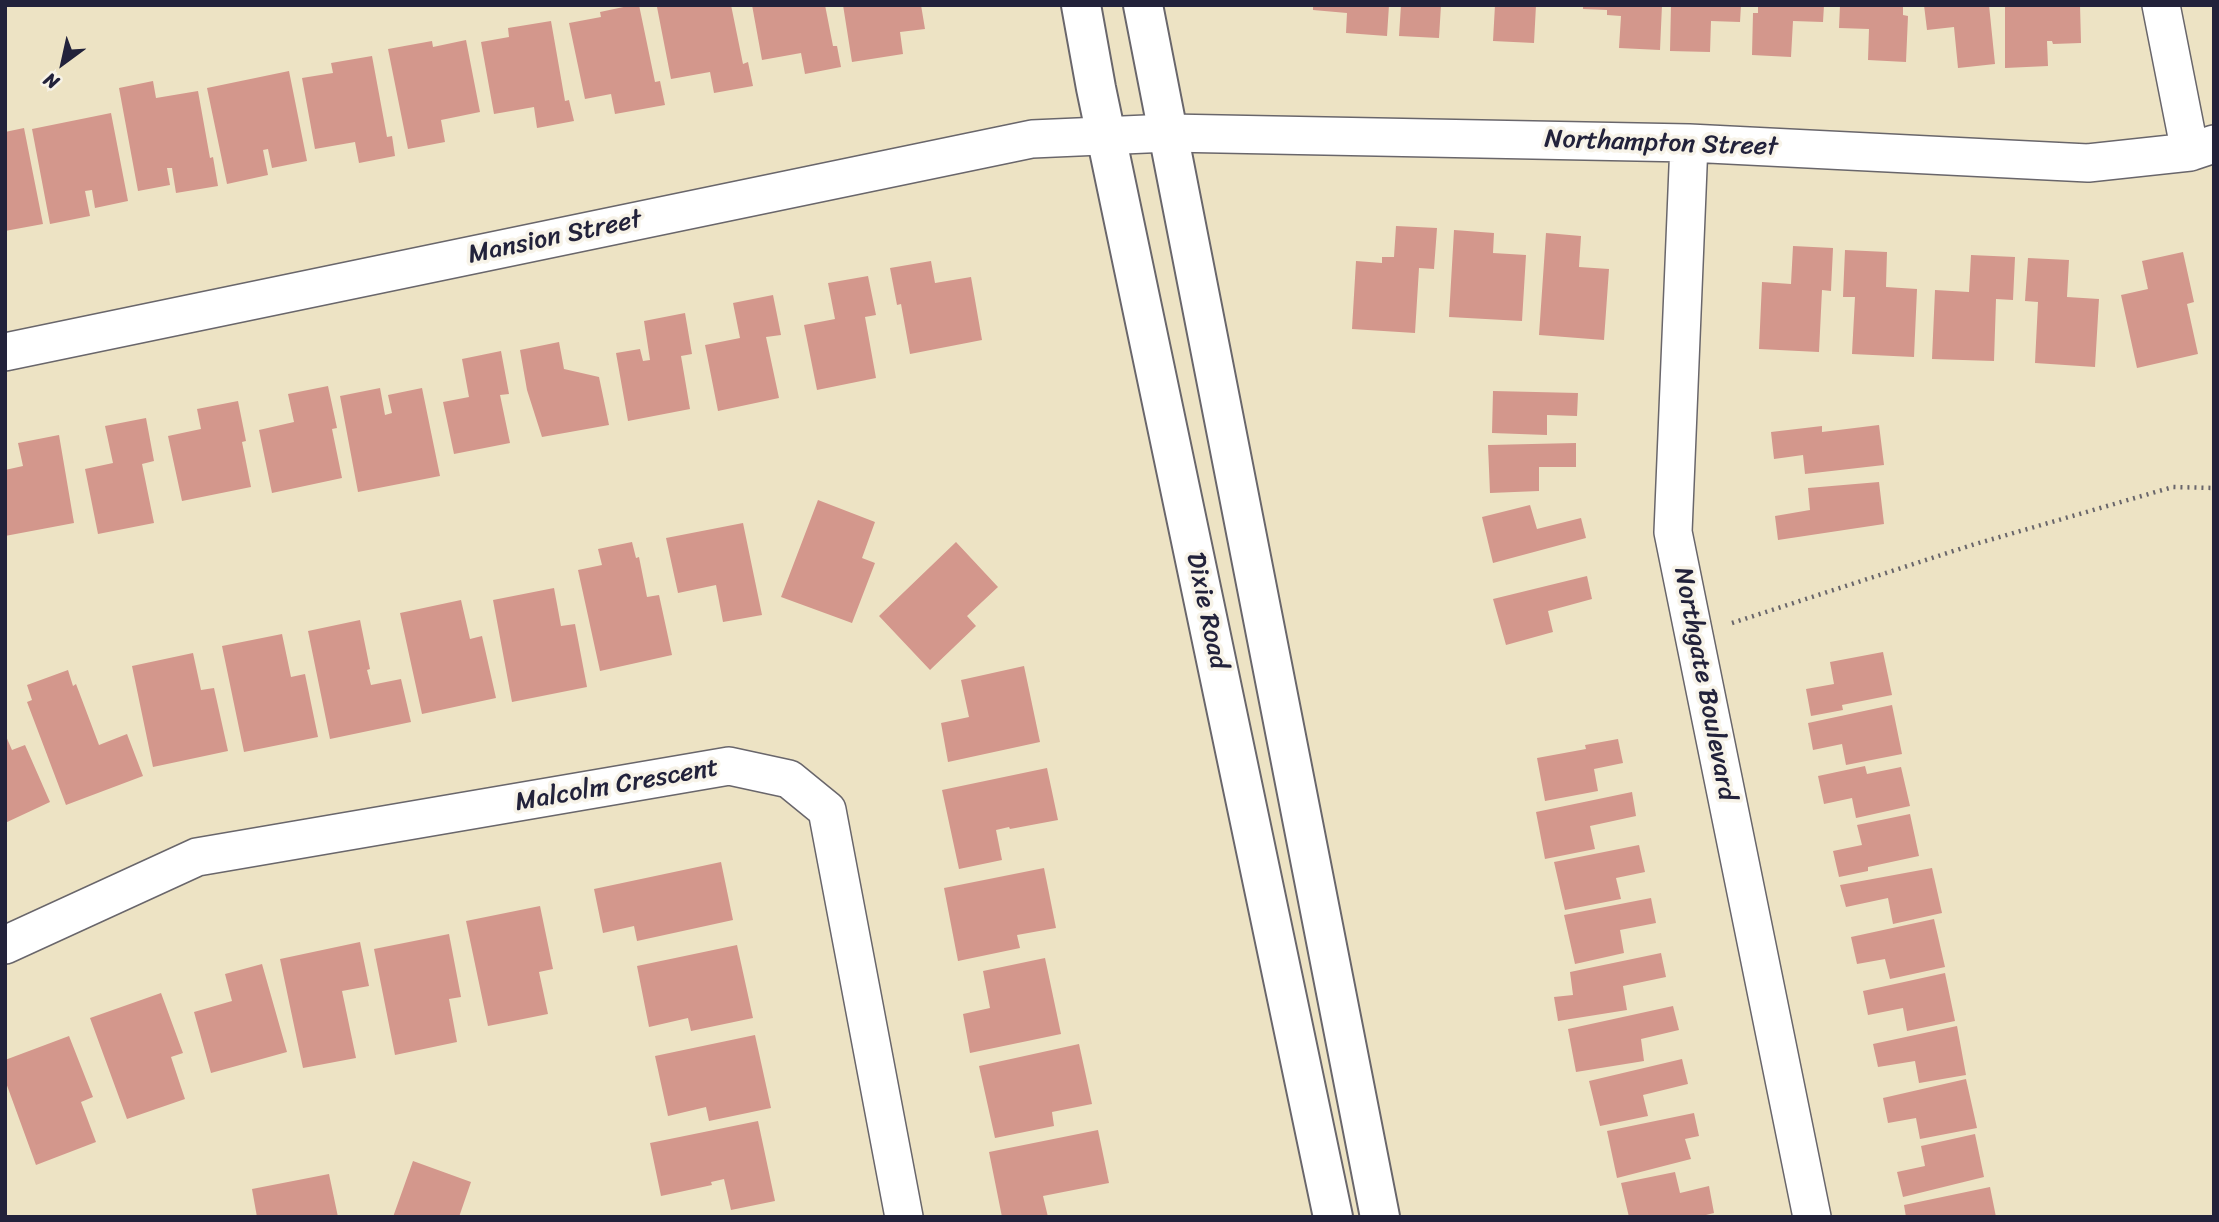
<!DOCTYPE html>
<html>
<head>
<meta charset="utf-8">
<style>
	body { margin:0 }
	#map { position:relative; width:2219px; height:1222px; overflow:hidden; background:#ede3c4; font-family:Sriracha,sans-serif }
	canvas { display:block }
	.frame { position:absolute; inset:0; border:7px solid #22223b; pointer-events:none }
	.north { position:absolute; left:28px; top:28px; width:70px; height:70px; -webkit-text-stroke:5px #f7f3e8; paint-order:stroke; rotate:213deg; font-size:19px; font-weight:700; line-height:28px; text-align:center; color:#22223b }
	.north::after { content:''; display:block; margin:auto; width:24px; height:32px; background:#22223b; clip-path:polygon(50% 0,100% 100%,50% 72%,0 100%) }
</style>
</head>
<body>
<div id="map">
<canvas width="2219" height="1222"></canvas>
<div class="frame"></div>
<div class="north">N</div>
</div>
<script>
const ctx = document.querySelector('canvas').getContext('2d');
ctx.lineJoin = 'round';
function fillPath(path, color) { ctx.fillStyle = color; ctx.fill(path, 'evenodd'); }
function trace(path, color, width, dash) { ctx.strokeStyle = color; ctx.lineWidth = width; ctx.lineCap = dash ? 'butt' : 'round'; ctx.setLineDash(dash || []); ctx.stroke(path); }
function write(font, color, halo, rows, align = 'center') {
  ctx.font = font + ' Sriracha,sans-serif'; ctx.lineWidth = 7; ctx.setLineDash([]); ctx.textBaseline = 'middle'; ctx.strokeStyle = halo; ctx.fillStyle = color; for (const [text, x, y, turn = 0] of rows) {
    ctx.save(); ctx.translate(x, y); ctx.rotate((+turn || 0) * Math.PI / 180); ctx.textAlign = isNaN(turn) ? turn : align; if (halo) ctx.strokeText(text, 0, 0); ctx.fillText(text, 0, 0); ctx.restore();
  }
}
fillPath(new Path2D(`
	M633,5H639L655,82L660,81L665,105L615,114L611,94L585,99L569,23L601,17L600,12Z
	M665,5H731L743,64L748,62L753,86L714,93L710,72L671,79L657,7Z
	M752,5H825L833,46H837L841,67L805,74L801,53L762,60Z
	M843,5H921L925,29L900,32L903,54L852,62Z
	M1313,5H1389L1387,36L1346,33L1347,13L1313,10Z
	M1401,5H1441L1439,38L1399,36Z
	M1495,5H1536L1534,43L1493,41Z
	M1583,5H1662L1660,50L1619,48L1621,16L1607,15V10L1583,9Z
	M1671,5H1741L1740,22L1711,21L1710,52L1670,51Z
	M1758,5H1824L1823,22L1793,21L1791,57L1752,55L1753,13H1758Z
	M1840,5H1903V15L1908,16L1906,62L1868,60L1869,29L1839,28Z
	M1924,5H1989L1995,64L1958,68L1954,27L1927,30Z
	M2005,5H2080L2081,43L2053,44L2052,41H2047L2048,66L2005,68Z
	M551,21L565,101L569,100L574,121L537,128L534,107L494,114L481,42L509,37L508,28Z
	M466,40L480,112L441,120L445,142L408,149L388,49L432,41L433,47Z
	M372,56L387,137L392,136L395,156L359,163L355,142L315,149L302,78L333,73L331,63Z
	M289,71L307,161L272,168L268,149L263,150L268,175L227,184L207,88Z
	M153,81L156,98L198,91L210,158L213,157L218,186L176,193L172,168H167L170,185L138,191L119,88Z
	M111,113L128,201L95,208L92,190L85,191L90,216L50,224L32,129Z
	M24,128L43,224L5,231V132Z
	M1396,226L1437,228L1434,269L1419,268L1415,333L1352,329L1356,261L1382,263V257H1394Z
	M1454,230L1494,233L1493,253L1526,255L1522,321L1449,317Z
	M1546,233L1581,236L1579,267L1609,269L1604,340L1539,335Z
	M1793,246L1833,248L1831,291L1822,290L1819,352L1759,349L1762,282L1791,284Z
	M1845,250L1887,252L1886,287L1917,289L1914,357L1852,354L1855,297H1843Z
	M2183,252L2194,302L2187,304L2198,354L2137,368L2121,295L2148,289L2142,261Z
	M1971,255L2015,257L2013,300L1996,299L1994,361L1932,359L1935,290L1969,292Z
	M2028,258L2069,260L2067,297L2099,299L2095,367L2035,363L2038,302L2025,301Z
	M931,261L935,283L971,277L982,340L910,354L901,304L897,305L890,268Z
	M868,276L876,315L865,317L876,378L817,390L804,325L835,319L828,283Z
	M773,295L781,335L766,337L779,398L718,411L705,345L740,338L733,303Z
	M685,313L692,354L681,356L690,409L628,421L616,353L640,349L643,361L650,360L644,321Z
	M559,342L564,369L599,377L609,425L542,437L527,390L520,350Z
	M501,351L509,394L500,395L510,443L454,454L443,402L469,397L462,359Z
	M328,386L337,428L332,429L342,478L272,493L259,430L294,422L288,394Z
	M380,388L385,415L392,413L388,395L422,388L440,476L358,492L340,396Z
	M1493,391L1578,393L1577,416L1547,415V435L1492,433Z
	M238,401L246,441L242,442L251,487L182,501L168,436L201,429L197,409Z
	M146,418L154,461L142,464L154,523L98,534L85,469L113,463L105,426Z
	M1879,425L1884,465L1805,474L1803,455L1774,459L1771,432L1822,426V432Z
	M59,435L74,523L5,536V470L23,466L18,443Z
	M1576,443V467H1539V491L1490,493L1488,445Z
	M1879,482L1884,524L1778,540L1775,516L1810,510L1808,488Z
	M818,500L875,522L862,558L875,563L852,623L781,597Z
	M1530,505L1537,529L1581,518L1586,538L1493,563L1482,517Z
	M743,523L762,615L723,622L716,585L678,593L666,538Z
	M632,542L636,558L639,557L647,597L659,595L672,655L600,671L578,570L602,565L598,549Z
	M956,542L998,587L967,616L976,626L930,670L879,616Z
	M1587,576L1592,599L1548,611L1553,632L1506,645L1493,599Z
	M554,588L561,626L575,624L587,687L512,702L493,600Z
	M461,600L470,639L482,636L496,698L422,714L400,613Z
	M360,620L370,669L367,670L371,685L401,679L411,722L330,739L308,631Z
	M282,634L291,677L305,674L318,737L244,752L222,646Z
	M1883,652L1892,695L1842,705L1843,710L1811,716L1806,689L1834,684L1830,662Z
	M193,653L201,690L214,688L228,751L153,767L132,666Z
	M1024,666L1040,742L948,762L941,723L969,717L961,680Z
	M68,670L73,686L76,684L99,745L127,734L143,776L66,805L27,702L32,700L27,685Z
	M1892,705L1902,754L1846,765L1842,744L1813,750L1808,723Z
	M5,734L12,750L25,745L50,802L5,823Z
	M1618,739L1623,763L1594,769L1598,791L1545,801L1537,758L1586,749L1585,745Z
	M1865,766L1867,774L1901,767L1910,806L1856,818L1852,798L1824,804L1818,776Z
	M1047,768L1058,820L1010,829L1009,827L996,830L1002,860L959,869L942,790Z
	M1632,792L1636,816L1590,826L1595,849L1545,859L1536,812Z
	M1910,814L1919,856L1868,867V871L1839,877L1833,851L1862,845L1857,825Z
	M1639,845L1645,872L1616,878L1621,899L1565,910L1554,862Z
	M721,862L733,920L637,941L634,926L603,933L594,889Z
	M1044,868L1056,928L1017,935L1020,948L958,961L944,888Z
	M1932,868L1942,913L1893,924L1888,898L1846,907L1840,885Z
	M1651,898L1656,923L1620,930L1624,953L1575,964L1564,915Z
	M540,906L553,969L539,972L548,1014L488,1026L466,921Z
	M1934,919L1945,967L1890,979L1885,959L1857,964L1851,937Z
	M449,934L461,997L449,999L457,1042L395,1055L374,949Z
	M360,942L369,986L342,991L356,1058L303,1068L280,959Z
	M737,945L753,1018L691,1031L688,1018L649,1027L637,966Z
	M1661,953L1666,977L1623,986L1627,1010L1558,1021L1554,997L1573,995L1570,972Z
	M1045,958L1061,1034L970,1053L963,1014L990,1008L983,971Z
	M262,964L287,1052L211,1073L194,1012L232,1001L225,974Z
	M1945,973L1955,1021L1907,1031L1903,1008L1868,1015L1863,991Z
	M161,993L183,1053L171,1057L185,1099L127,1119L90,1018Z
	M1673,1006L1679,1030L1641,1039L1644,1061L1576,1072L1568,1029Z
	M1957,1026L1966,1075L1919,1083L1915,1061L1878,1067L1873,1044Z
	M755,1035L771,1108L709,1121L706,1107L668,1116L655,1056Z
	M69,1036L93,1097L81,1102L96,1142L36,1165L5,1080V1060Z
	M1079,1044L1092,1104L1052,1112L1054,1126L995,1138L979,1066Z
	M1682,1059L1688,1084L1643,1095L1648,1116L1600,1126L1589,1081Z
	M1966,1079L1977,1128L1920,1139L1916,1118L1888,1123L1883,1098Z
	M1694,1113L1699,1136L1685,1139L1691,1159L1617,1178L1607,1131Z
	M758,1121L775,1201L731,1210L724,1179L711,1182L712,1185L661,1196L650,1143Z
	M1098,1130L1109,1183L1043,1196L1048,1217H1002L989,1152Z
	M1975,1134L1984,1177L1903,1197L1897,1172L1925,1166L1921,1146Z
	M413,1161L471,1182L459,1217H393Z
	M1675,1172L1680,1193L1709,1186L1714,1213L1698,1217H1629L1621,1183Z
	M329,1174L338,1217H257L252,1189Z
	M1990,1187L1996,1217H1906L1904,1205Z`), '#d3978c');
const street = new Path2D(`
	M2161,5L2190,152
	M1689,143L1673,532L1812,1217
	M5,352L1032,139L1169,133L1689,143L2088,163L2190,152L2214,144
	M5,945L197,857L729,766L789,779L827,810L904,1217`);
const secondary = new Path2D(`
	M1081,5L1096,88L1333,1217
	M1143,5L1380,1217`);
trace(street, '#69666b', 40);
trace(secondary, '#69666b', 42);
trace(new Path2D(`
	M1732,623L1972,545L2173,487L2214,488`), '#69666b', 4.5, [2, 5]);
trace(street, '#fff', 37);
trace(secondary, '#fff', 38);
write('26px', '#22223b', '#f7f3e8', [
	["Northampton Street",1661,144,2],
	["Mansion Street",555,238,-12],
	["Dixie Road",1206,611,78],
	["Northgate Boulevard",1704,684,79],
	["Malcolm Crescent",617,786,-10]
]);
</script>
</body>
</html>
